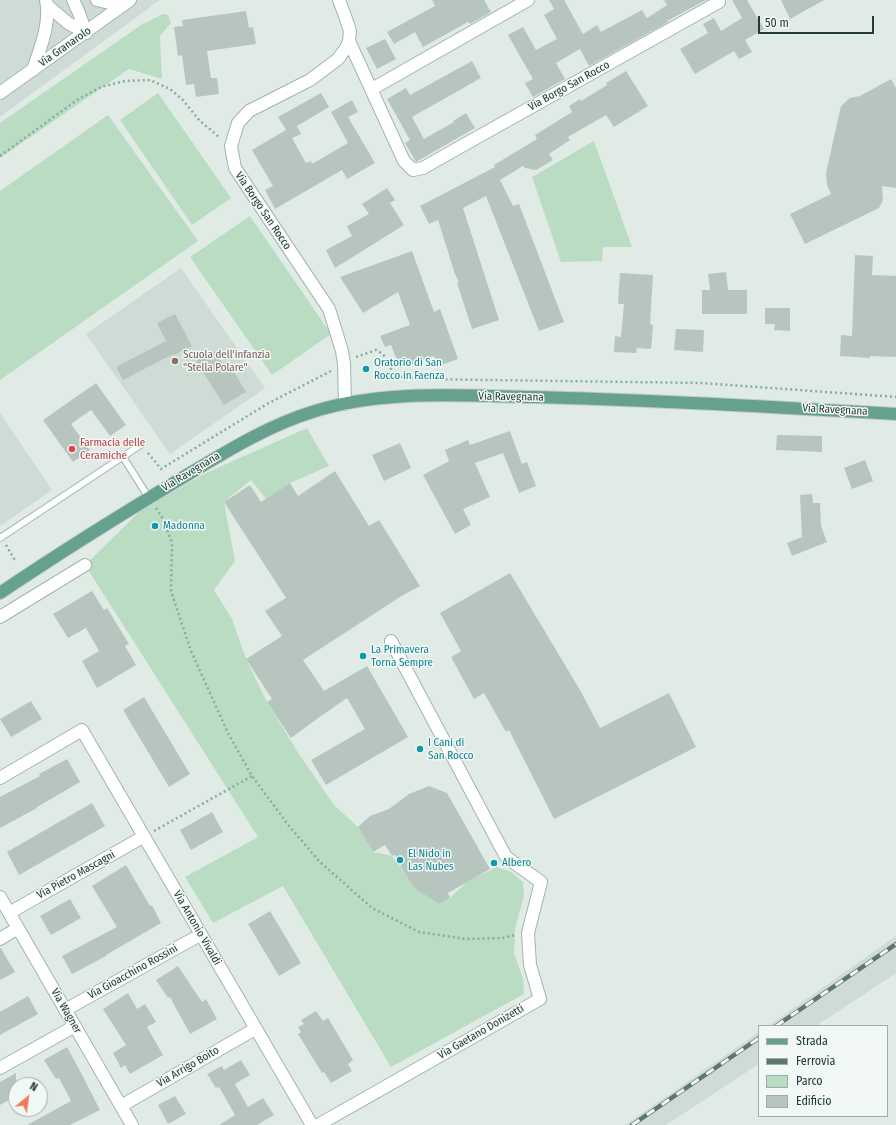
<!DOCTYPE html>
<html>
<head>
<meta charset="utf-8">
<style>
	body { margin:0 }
	#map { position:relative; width:896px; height:1125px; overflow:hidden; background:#e1ebe6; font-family:"Fira Sans Condensed",sans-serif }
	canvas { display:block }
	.legend { position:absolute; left:758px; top:1025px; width:130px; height:92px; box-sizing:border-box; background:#f2f8f5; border:1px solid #9fada8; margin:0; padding:5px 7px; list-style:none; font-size:12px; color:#223c34 }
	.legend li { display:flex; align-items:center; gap:8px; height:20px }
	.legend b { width:20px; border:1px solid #9fada8 }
	.north { position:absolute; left:8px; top:1077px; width:40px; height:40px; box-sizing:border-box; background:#f2f8f5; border:1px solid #9fada8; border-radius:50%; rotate:29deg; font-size:11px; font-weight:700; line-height:16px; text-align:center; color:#223c34 }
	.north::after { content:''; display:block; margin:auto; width:14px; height:18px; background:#ef7b5b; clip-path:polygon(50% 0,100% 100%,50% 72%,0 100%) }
	.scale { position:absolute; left:758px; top:16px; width:116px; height:18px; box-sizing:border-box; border:2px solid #223c34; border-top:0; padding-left:5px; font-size:12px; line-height:14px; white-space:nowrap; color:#223c34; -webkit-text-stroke:3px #f2f8f5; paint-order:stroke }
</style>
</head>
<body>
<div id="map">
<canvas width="896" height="1125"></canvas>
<ul class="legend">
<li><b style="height:5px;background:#66a08f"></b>Strada</li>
<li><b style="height:5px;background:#5c776f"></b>Ferrovia</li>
<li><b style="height:11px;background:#badcc2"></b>Parco</li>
<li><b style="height:11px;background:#b6c6bf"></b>Edificio</li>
</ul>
<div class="north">N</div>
<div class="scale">50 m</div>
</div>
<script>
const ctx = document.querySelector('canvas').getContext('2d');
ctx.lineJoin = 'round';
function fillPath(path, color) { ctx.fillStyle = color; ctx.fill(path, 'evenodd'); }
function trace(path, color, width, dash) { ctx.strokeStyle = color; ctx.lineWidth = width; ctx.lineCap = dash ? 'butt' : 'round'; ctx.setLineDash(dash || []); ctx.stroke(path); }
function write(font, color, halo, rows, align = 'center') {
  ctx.font = font + ' "Fira Sans Condensed",sans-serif'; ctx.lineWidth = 3; ctx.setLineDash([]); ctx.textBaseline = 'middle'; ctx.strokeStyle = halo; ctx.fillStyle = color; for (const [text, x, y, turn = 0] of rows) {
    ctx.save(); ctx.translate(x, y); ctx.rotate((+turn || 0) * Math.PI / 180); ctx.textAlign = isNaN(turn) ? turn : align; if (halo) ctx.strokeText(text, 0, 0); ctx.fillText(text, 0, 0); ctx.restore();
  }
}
fillPath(new Path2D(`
	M0,0H160L0,117Z
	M181,268L265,388L170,454L86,334Z
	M0,413L52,490L0,526Z
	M896,936V973L816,1026H768Z
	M759,1032V1064L666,1125H625Z`), '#cfdbd5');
fillPath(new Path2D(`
	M163,14L168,15L171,23L160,36L162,79L129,69L0,158V123L141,25Z
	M158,93L231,198L192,225L120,120Z
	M108,115L198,241L0,380V191Z
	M594,141L632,247H603L602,261L561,262L532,177Z
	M250,216L331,334L272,375L190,257Z
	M307,428L329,466L290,483L266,499L251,480L224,502L235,561L214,590L232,619L246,659L267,702L299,754L334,805L358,827L373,852L392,856L401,866L410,882L417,890L439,904L450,898L468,881L497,867L511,872L523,882L524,895L515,929L514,953L523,979L524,994L391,1067L283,886L213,923L185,877L258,837L85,565L141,510L206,473Z`), '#badcc2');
fillPath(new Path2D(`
	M432,0H484L491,12L470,24L468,22L423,47L415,32L394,44L387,32L435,6Z
	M549,0H564L583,34L597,25L601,32L642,10L647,18L667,5L664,0H706L667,21L668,22L589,66L580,49L556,63L565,79L533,97L525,83L533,79L508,35L523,27L536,50L557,39L544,15L554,9Z
	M732,0H747L764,29L745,40L752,52L739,59L734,51L695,74L680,49L708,33L703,24L714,18L721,31L742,18Z
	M781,0H824L790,19Z
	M246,11L249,28L253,27L256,44L207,51L211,78H217L219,94L196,97L194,84L186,85L182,55L178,56L174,27L183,26L182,20Z
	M385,39L396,59L377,69L366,48Z
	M472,61L481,78L412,117L424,139L454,122L453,121L466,113L475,128L416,162L405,143L410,140L387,99L406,88L410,95Z
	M626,71L648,106L614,127L606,115L568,137L570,140L549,154L553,160L536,170L525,168L523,166L500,180L513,206L519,204L564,322L539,331L486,196L463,208L499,320L472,329L457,283L459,282L455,274L438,220L429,224L420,206L495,167L494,165L537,139L535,135L572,112L569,106L580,99L581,101L607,85L606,83Z
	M891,79L896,88V188L882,186L883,200L879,208L805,244L790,214L831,194L827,185L826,173L841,106L850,98L860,96Z
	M321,93L329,107L297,126L301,134L292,138L306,163L311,161L312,164L348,143L331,112L352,100L358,112L348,117L375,163L347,179L342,170L275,209L265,190L273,186L252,150L286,130L278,117Z
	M387,188L395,200L390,203L404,225L335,268L326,250L352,236L347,226L369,214L362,204Z
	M412,251L434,312L440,309L458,359L438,366L434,356L400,368L391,345L385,347L380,336L410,325L398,292L363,313L340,277Z
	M855,255L873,256L872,275L896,276V357L870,356V358L840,356L841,335L852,336Z
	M726,272L728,290H747V314H702V290H710L708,274Z
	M620,273L653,275L650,324L653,325L651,349L637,348L636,353L614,352L615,336L621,337L624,304H618Z
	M765,308H790V331L774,330L775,324H765Z
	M175,314L192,346L174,355L173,354L123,380L116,367L166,341L157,323Z
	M676,329L704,330L703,352L674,350Z
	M215,351L227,370L231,367L246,392L224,405L196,361Z
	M96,383L126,425L110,436L91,410L71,424L90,450L73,462L43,420Z
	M510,431L522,464L527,462L536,486L519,493L503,453L475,463L490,497L463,509L471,525L455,534L423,475L449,461L445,450L468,440L470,445Z
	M777,435L822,436V452L776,450Z
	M400,443L411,468L384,481L372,455Z
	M865,460L873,481L852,489L844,468Z
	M335,471L369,526L379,520L420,586L403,595L303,660L324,691L367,666L408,737L326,785L311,760L365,729L347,698L321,716L291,738L267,702L272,699L246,659L282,636L265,611L286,598L224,502L250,485L261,502L290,483L298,496Z
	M812,494L813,503H820L821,526L827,542L792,556L787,543L802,537L800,495Z
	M510,573L580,690L600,728L669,693L696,747L554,819L509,730L506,732L484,693L474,699L451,657L461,651L440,613Z
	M92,591L104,610L107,608L129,644L125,646L136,665L97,688L82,661L99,651L86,628L68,638L53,614Z
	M144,697L190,774L169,787L123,710Z
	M31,701L42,719L11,737L0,719Z
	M67,759L80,782L37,807V808L0,828V797L40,776L39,774Z
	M429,786L447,793L490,869L448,893L450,898L439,904L417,890L410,882L395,855L392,856L385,845L373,852L358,827L370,816L389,809L409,794Z
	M92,803L105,826L19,875L7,852Z
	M212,812L223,832L191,850L180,830Z
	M126,865L150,906L152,905L161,923L106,955V956L72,974L62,956L117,927L92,886Z
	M70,899L81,918L51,935L40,916Z
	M270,911L301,963L279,976L248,924Z
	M0,947L15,972L0,980Z
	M178,966L202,1002L206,999L217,1019L190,1034L170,997L168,998L156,980Z
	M128,993L137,1009L145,1004L156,1022L147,1027L163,1055L130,1074L125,1065L121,1068L113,1053L126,1045L103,1009Z
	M28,996L38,1014L0,1035V1012Z
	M316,1011L323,1021L328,1018L353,1060L348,1064L352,1071L331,1083L324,1072L322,1073L298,1034L301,1032L298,1027L304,1024L301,1020Z
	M67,1047L78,1067L100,1110L70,1125H27L71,1101L59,1078L56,1079L44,1060Z
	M241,1060L250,1075L235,1084L248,1107L263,1098L274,1115L257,1125H219L235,1115L219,1087L216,1088L207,1074L222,1066L224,1070Z
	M16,1073V1096L0,1105V1082Z
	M175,1096L186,1114L168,1124L158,1105Z`), '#b6c6bf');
const lane = new Path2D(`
	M123,457L149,498
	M0,538L142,444`);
const street = new Path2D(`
	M73,0L79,13L86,33
	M97,0L122,6
	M339,0L345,16L350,31L349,41L346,48L338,59L310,80L249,111L238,123L231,146L235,168L329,309L342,351L344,364L345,404
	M48,6L68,23L86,33
	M349,41L404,161L413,170L423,168L460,147L719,2
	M33,70C40,48 51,24 46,0
	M372,89L528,0
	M0,617L85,565
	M0,778L82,730L312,1125
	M0,897L132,1125
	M9,913L143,837
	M0,939L18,928
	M65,1010L200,935
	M0,1068L75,1026
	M121,1106L255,1029
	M318,1125L540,999L530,965L528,933L541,882L506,857L391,641`);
const secondary = new Path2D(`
	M0,93L130,0`);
const primary = new Path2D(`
	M0,593C58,554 117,517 177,481C221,455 264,427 312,412C384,389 461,396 535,397C655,400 776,407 896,414`);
trace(lane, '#a4b3ad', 8);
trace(street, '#a4b3ad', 14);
trace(secondary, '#a0b7ae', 14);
trace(primary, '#c1c8c6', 14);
trace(new Path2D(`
	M0,156L77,100L101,87L125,81L150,80L170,89L183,100L199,120L219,137
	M356,357L376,350L383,354L395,376L418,379L702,383L896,397
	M148,453L161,469L267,404L331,371
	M156,508L163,519L172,543L171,591L191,651L228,733L252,776L289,826L320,862L372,908L419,932L466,939L502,938L516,935
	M6,545L16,562
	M154,831L252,776`), '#82ae9f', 2.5, [2, 3]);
trace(lane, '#fff', 6);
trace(street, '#fff', 12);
trace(secondary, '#fff', 12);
trace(primary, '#66a08f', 12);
const rail = new Path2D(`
	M776,1026L896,944
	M632,1125L759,1038`);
trace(rail, '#5c776f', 4.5);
trace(rail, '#f2f8f5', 3, [9]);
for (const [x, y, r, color] of [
	[175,361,4,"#8d6e63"],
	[366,369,4,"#0f9aa8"],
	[72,449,4,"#e0444e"],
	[155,526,4,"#0f9aa8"],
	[363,656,4,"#0f9aa8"],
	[420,749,4,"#0f9aa8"],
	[400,860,4,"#0f9aa8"],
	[494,863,4,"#0f9aa8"]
]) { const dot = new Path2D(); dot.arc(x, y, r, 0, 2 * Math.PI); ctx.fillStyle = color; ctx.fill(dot); trace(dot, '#f2f8f5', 1.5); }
write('11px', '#223c34', '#f2f8f5', [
	["Via Granarolo",65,47,-35],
	["Via Borgo San Rocco",569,86,-29],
	["Via Borgo San Rocco",263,211,56],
	["Via Ravegnana",511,397,1],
	["Via Ravegnana",835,410,3],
	["Via Ravegnana",191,472,-31],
	["Via Pietro Mascagni",76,875,-29],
	["Via Antonio Vivaldi",197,928,60],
	["Via Gioacchino Rossini",133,972,-29],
	["Via Wagner",66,1011,60],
	["Via Gaetano Donizetti",481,1032,-30],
	["Via Arrigo Boito",188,1067,-30]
]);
write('11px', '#785e54', '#f2f8f5', [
	["Scuola dell'infanzia",183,355],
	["\"Stella Polare\"",183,368]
], 'left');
write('11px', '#0d838f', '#f2f8f5', [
	["Oratorio di San",374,363],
	["Rocco in Faenza",374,376],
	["Madonna",163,526],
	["La Primavera",371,650],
	["Torna Sempre",371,663],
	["I Cani di",428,743],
	["San Rocco",428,756],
	["El Nido in",408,854],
	["Las Nubes",408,867],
	["Albero",502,863]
], 'left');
write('11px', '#be3a42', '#f2f8f5', [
	["Farmacia delle",80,443],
	["Ceramiche",80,456]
], 'left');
</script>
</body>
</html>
